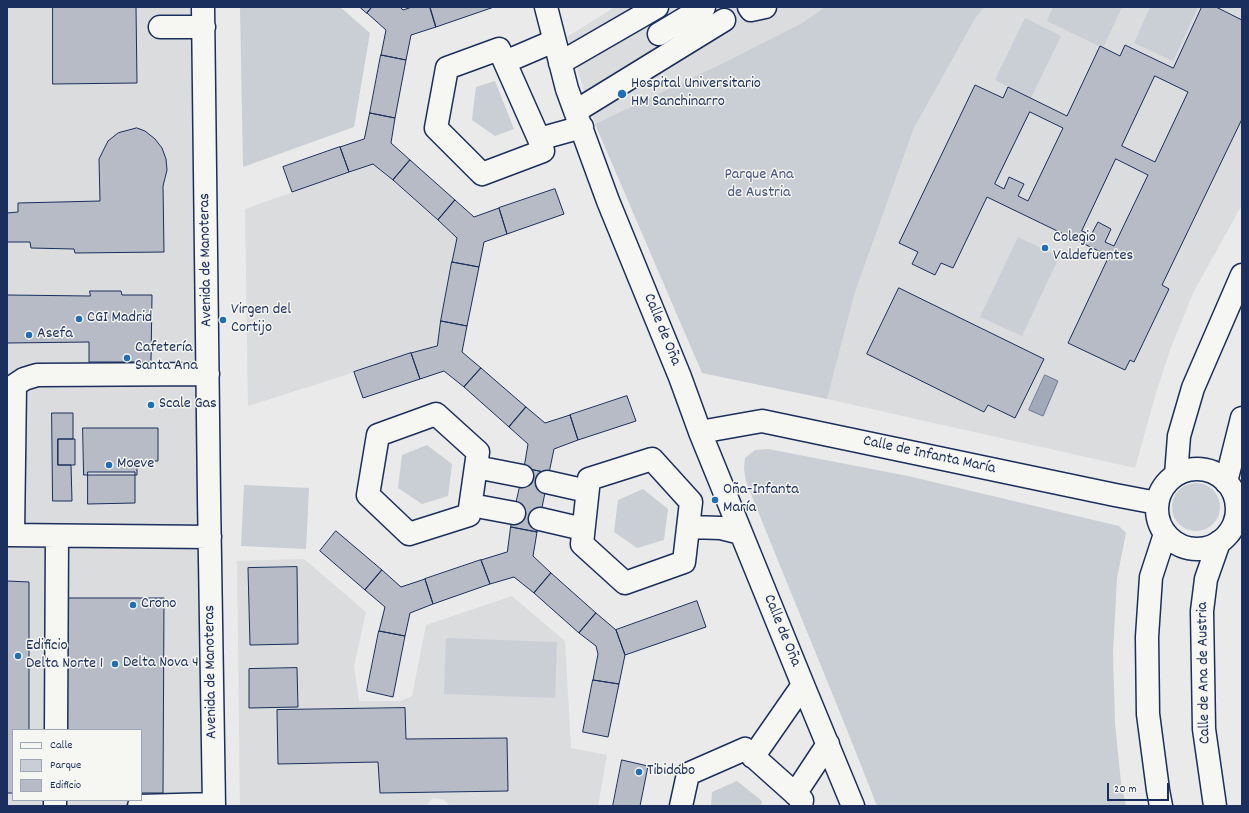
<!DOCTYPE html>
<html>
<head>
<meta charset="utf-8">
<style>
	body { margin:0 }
	#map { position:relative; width:1249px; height:813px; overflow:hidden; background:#e9eae9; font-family:Dekko,sans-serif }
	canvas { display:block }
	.frame { position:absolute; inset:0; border:8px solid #1b2f5e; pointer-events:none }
	.legend { position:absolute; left:12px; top:729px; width:130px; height:72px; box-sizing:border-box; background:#f6f6f2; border:1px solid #9ea6b7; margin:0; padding:5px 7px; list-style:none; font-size:12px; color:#1b2f5e }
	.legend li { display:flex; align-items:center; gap:8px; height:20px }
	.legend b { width:20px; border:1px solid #9ea6b7 }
	.scale { position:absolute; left:1107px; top:783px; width:62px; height:18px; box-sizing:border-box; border:2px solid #1b2f5e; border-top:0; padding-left:5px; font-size:12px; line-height:14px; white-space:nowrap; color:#1b2f5e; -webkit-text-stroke:3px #f6f6f2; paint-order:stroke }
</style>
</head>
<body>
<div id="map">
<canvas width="1249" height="813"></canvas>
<div class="frame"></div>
<ul class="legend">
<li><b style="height:5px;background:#f6f6f2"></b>Calle</li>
<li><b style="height:11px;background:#caced5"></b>Parque</li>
<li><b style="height:11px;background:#b6bbc6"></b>Edificio</li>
</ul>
<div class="scale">20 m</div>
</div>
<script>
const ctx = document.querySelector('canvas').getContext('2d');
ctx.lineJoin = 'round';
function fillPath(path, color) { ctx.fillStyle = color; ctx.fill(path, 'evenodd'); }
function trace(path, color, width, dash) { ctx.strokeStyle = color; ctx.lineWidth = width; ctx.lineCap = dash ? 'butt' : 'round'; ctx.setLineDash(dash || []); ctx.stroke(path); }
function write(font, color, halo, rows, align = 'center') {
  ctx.font = font + ' Dekko,sans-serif'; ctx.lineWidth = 3; ctx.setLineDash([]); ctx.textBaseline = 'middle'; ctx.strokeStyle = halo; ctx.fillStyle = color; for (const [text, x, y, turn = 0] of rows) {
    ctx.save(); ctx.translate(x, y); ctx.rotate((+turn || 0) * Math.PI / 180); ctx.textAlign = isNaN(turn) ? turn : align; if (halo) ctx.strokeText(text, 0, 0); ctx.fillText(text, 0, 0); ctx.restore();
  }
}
fillPath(new Path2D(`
	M7,7H194L205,806H7ZM13,730H141V800H13Z
	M615,7H825L802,23L723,63L595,124L567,37Z
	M985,7H1242V205L1194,291L1170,350L1156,393L1135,468L827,399L855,292L914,128L976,17Z
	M373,164L457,238L437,346L248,406L245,209Z
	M304,559L366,612L354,666L359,701H400L412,696L426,625L512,596L565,641L571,748L607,755L598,806H450L444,800L433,798L426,806H240L237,561Z`), '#dadcde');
fillPath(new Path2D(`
	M240,7H340L370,33L354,127L243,167Z
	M825,7H985L976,17L914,128L855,292L827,399L702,373L595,124L723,63L802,23Z
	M1053,7H1122L1103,48L1047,21Z
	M1150,7H1198L1173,61L1134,43Z
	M1025,18L1061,36L1031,98L995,80Z
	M495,81L514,129L495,136L472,120L476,87Z
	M1018,237L1059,257L1022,336L980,317Z
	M427,445L452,464L448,496L422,504L398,488L402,455Z
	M768,449L908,476L1119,526L1126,533L1117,578L1113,653L1115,723L1121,783L1126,806H877C835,697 789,590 746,481L744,469L745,458L755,450Z
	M1172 507a24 24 0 1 1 48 0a24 24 0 1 1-48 0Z
	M244,485L309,488L306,549L241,546Z
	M643,489L668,509L664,540L637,548L614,532L618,500Z
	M446,638L557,642L555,698L444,694Z
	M737,781L762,801L761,806H711L712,792Z`), '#caced5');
const water = new Path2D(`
	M1045,375L1058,381L1043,416L1029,410Z`);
fillPath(water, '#a2aaba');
trace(water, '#6c7995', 1);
const building = new Path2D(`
	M53,7H136L137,83L53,84Z
	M360,7H372L367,13Z
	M372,7H400L403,10L412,7H430L436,27L411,35L406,60L381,55L386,30L367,13Z
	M430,7H494L436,27Z
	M1202,7H1216L1242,20V119L1162,285L1169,289L1134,362L1130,360L1125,370L1068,343L1109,256L987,197L953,268L941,263L935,275L912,264L918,252L899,243L975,85L1003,98L1008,87L1067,116L1100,46L1120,56L1125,45L1173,68ZM1155,76L1188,92L1155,162L1122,146ZM1030,112L1063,128L1028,201L1018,196L1024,184L1009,177L1004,189L995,184ZM1116,159L1148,175L1114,246L1105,242L1111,229L1098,222L1091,235L1082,231Z
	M381,55L406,60L395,118L370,113Z
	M370,113L395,118L391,143L410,160L393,180L373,164L349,172L340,147L364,139Z
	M137,128L145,131L155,139L162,148L166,159L167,170L163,186L164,252L75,253L74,249L31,248L30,242H7V213L18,212V203L100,201L99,159L108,141L118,133Z
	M340,147L349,172L292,192L283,167Z
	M410,160L455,200L438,220L393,180Z
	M555,189L564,214L507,234L499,208Z
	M455,200L474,217L499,208L507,234L484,242L479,267L452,262L457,238L438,220Z
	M452,262L479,267L467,326L441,321Z
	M899,288L1044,359L1015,418L988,405L984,412L867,354Z
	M90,291H121L122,295H152L151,362H89V342L7,343V295L90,296Z
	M441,321L467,326L462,352L481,368L464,387L444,371L420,379L411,353L437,346Z
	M411,353L420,379L363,398L354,372Z
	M481,368L526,407L509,427L464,387Z
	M627,396L636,421L578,440L570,415Z
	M526,407L545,423L570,415L578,440L554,449L549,473L524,468L528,444L509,427Z
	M52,413H73V439H58V465H71L72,501H53Z
	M83,428H158V461H137V475H84Z
	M58,439H75V465H58Z
	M524,468L549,473L537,532L511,527Z
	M88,472H135V503L88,504Z
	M511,527L537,532L533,556L551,573L534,593L514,577L490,584L481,560L507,552Z
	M336,531L382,570L365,590L320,551Z
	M481,560L490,584L433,604L425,579Z
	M297,567L298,644L250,645L248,568Z
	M382,570L401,587L425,579L433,604L410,613L405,636L379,631L385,607L365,590Z
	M551,573L596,613L579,633L534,593Z
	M7,581L29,582V730H13V793H7Z
	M66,598H164L163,793H141V730H66Z
	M697,601L706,627L625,655L616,630Z
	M596,613L616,630L625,655L619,684L593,680L598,654L596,646L579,633Z
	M379,631L405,636L393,697L367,691Z
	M297,668L298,707L249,708V669Z
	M593,680L619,684L608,737L583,732Z
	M405,708L406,739L507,738L508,791L380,793L378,762L278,764L277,710Z
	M622,760L648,766L640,806H613Z`);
fillPath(building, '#b6bbc6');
trace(building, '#1b2f5e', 1);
const minor = new Path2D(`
	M203,7L209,498L214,806
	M546,7L567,89L608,201L680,377L700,432L803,685L853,806
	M749,7L751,10L765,7
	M160,27H204
	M659,34L704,7
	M499,49L539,139L543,151L482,174L436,128L447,68Z
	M505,62L554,41
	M560,63L657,7
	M576,111L724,20
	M539,139L582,127
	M436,414L478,452L469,515L409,534L368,495L378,435Z
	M700,432L762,421L1115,495L1157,503
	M652,459L691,502L684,562L625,583L582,544L589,479Z
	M476,467L522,476
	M1157 509a40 40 0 1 1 80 0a40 40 0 1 1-80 0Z
	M1176,475L1179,436L1193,388L1242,275
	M547,482L587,491
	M1226,482L1242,418
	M471,505L514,513
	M540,519L583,529
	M688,527L721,528L741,533
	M7,535L210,537
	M13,535L15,385L24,379L37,375L208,374
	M56,730L57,536
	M753,757L803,685
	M795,794L828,744
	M55,806V800
	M139,806L214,804
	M681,806L688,774L745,749L802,800L801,806
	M1161,806L1158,790L1148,714L1147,637L1151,577L1165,534
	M1215,806L1204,729L1202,611L1206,579L1219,542`);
trace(minor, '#1b2f5e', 25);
trace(minor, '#f6f6f2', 22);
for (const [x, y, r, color] of [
	[622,94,5,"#1f6fb2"],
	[1045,248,4,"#1f6fb2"],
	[79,319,4,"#1f6fb2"],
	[223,320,4,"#1f6fb2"],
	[29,335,4,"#1f6fb2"],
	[127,358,4,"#1f6fb2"],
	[151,405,4,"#1f6fb2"],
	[109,465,4,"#1f6fb2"],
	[715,500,4,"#1f6fb2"],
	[133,605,4,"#1f6fb2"],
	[18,656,4,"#1f6fb2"],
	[115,664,4,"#1f6fb2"],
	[639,772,4,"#1f6fb2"]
]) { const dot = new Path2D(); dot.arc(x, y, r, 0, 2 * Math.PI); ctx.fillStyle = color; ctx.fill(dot); trace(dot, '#f6f6f2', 1.5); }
write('16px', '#1b2f5e', '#f6f6f2', [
	["Hospital Universitario",631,85],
	["HM Sanchinarro",631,103],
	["Colegio",1053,239],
	["Valdefuentes",1053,257],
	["Virgen del",231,311],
	["Cortijo",231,329],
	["CGI Madrid",87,319],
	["Asefa",37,335],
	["Cafetería",135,349],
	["Santa Ana",135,367],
	["Scale Gas",159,405],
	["Moeve",117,465],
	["Oña-Infanta",723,491],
	["María",723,509],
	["Crono",141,605],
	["Edificio",26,647],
	["Delta Norte 1",26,665],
	["Delta Nova 4",123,664],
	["Tibidabo",647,772]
], 'left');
write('16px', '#47577c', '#f6f6f2', [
	["Parque Ana",759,176],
	["de Austria",759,194]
]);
write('16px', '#1b2f5e', '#f6f6f2', [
	["Avenida de Manoteras",207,260,-91],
	["Calle de Oña",661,330,68],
	["Calle de Infanta María",929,456,12],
	["Calle de Oña",781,631,68],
	["Avenida de Manoteras",212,672,-91],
	["Calle de Ana de Austria",1205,673,-91]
]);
</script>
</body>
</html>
